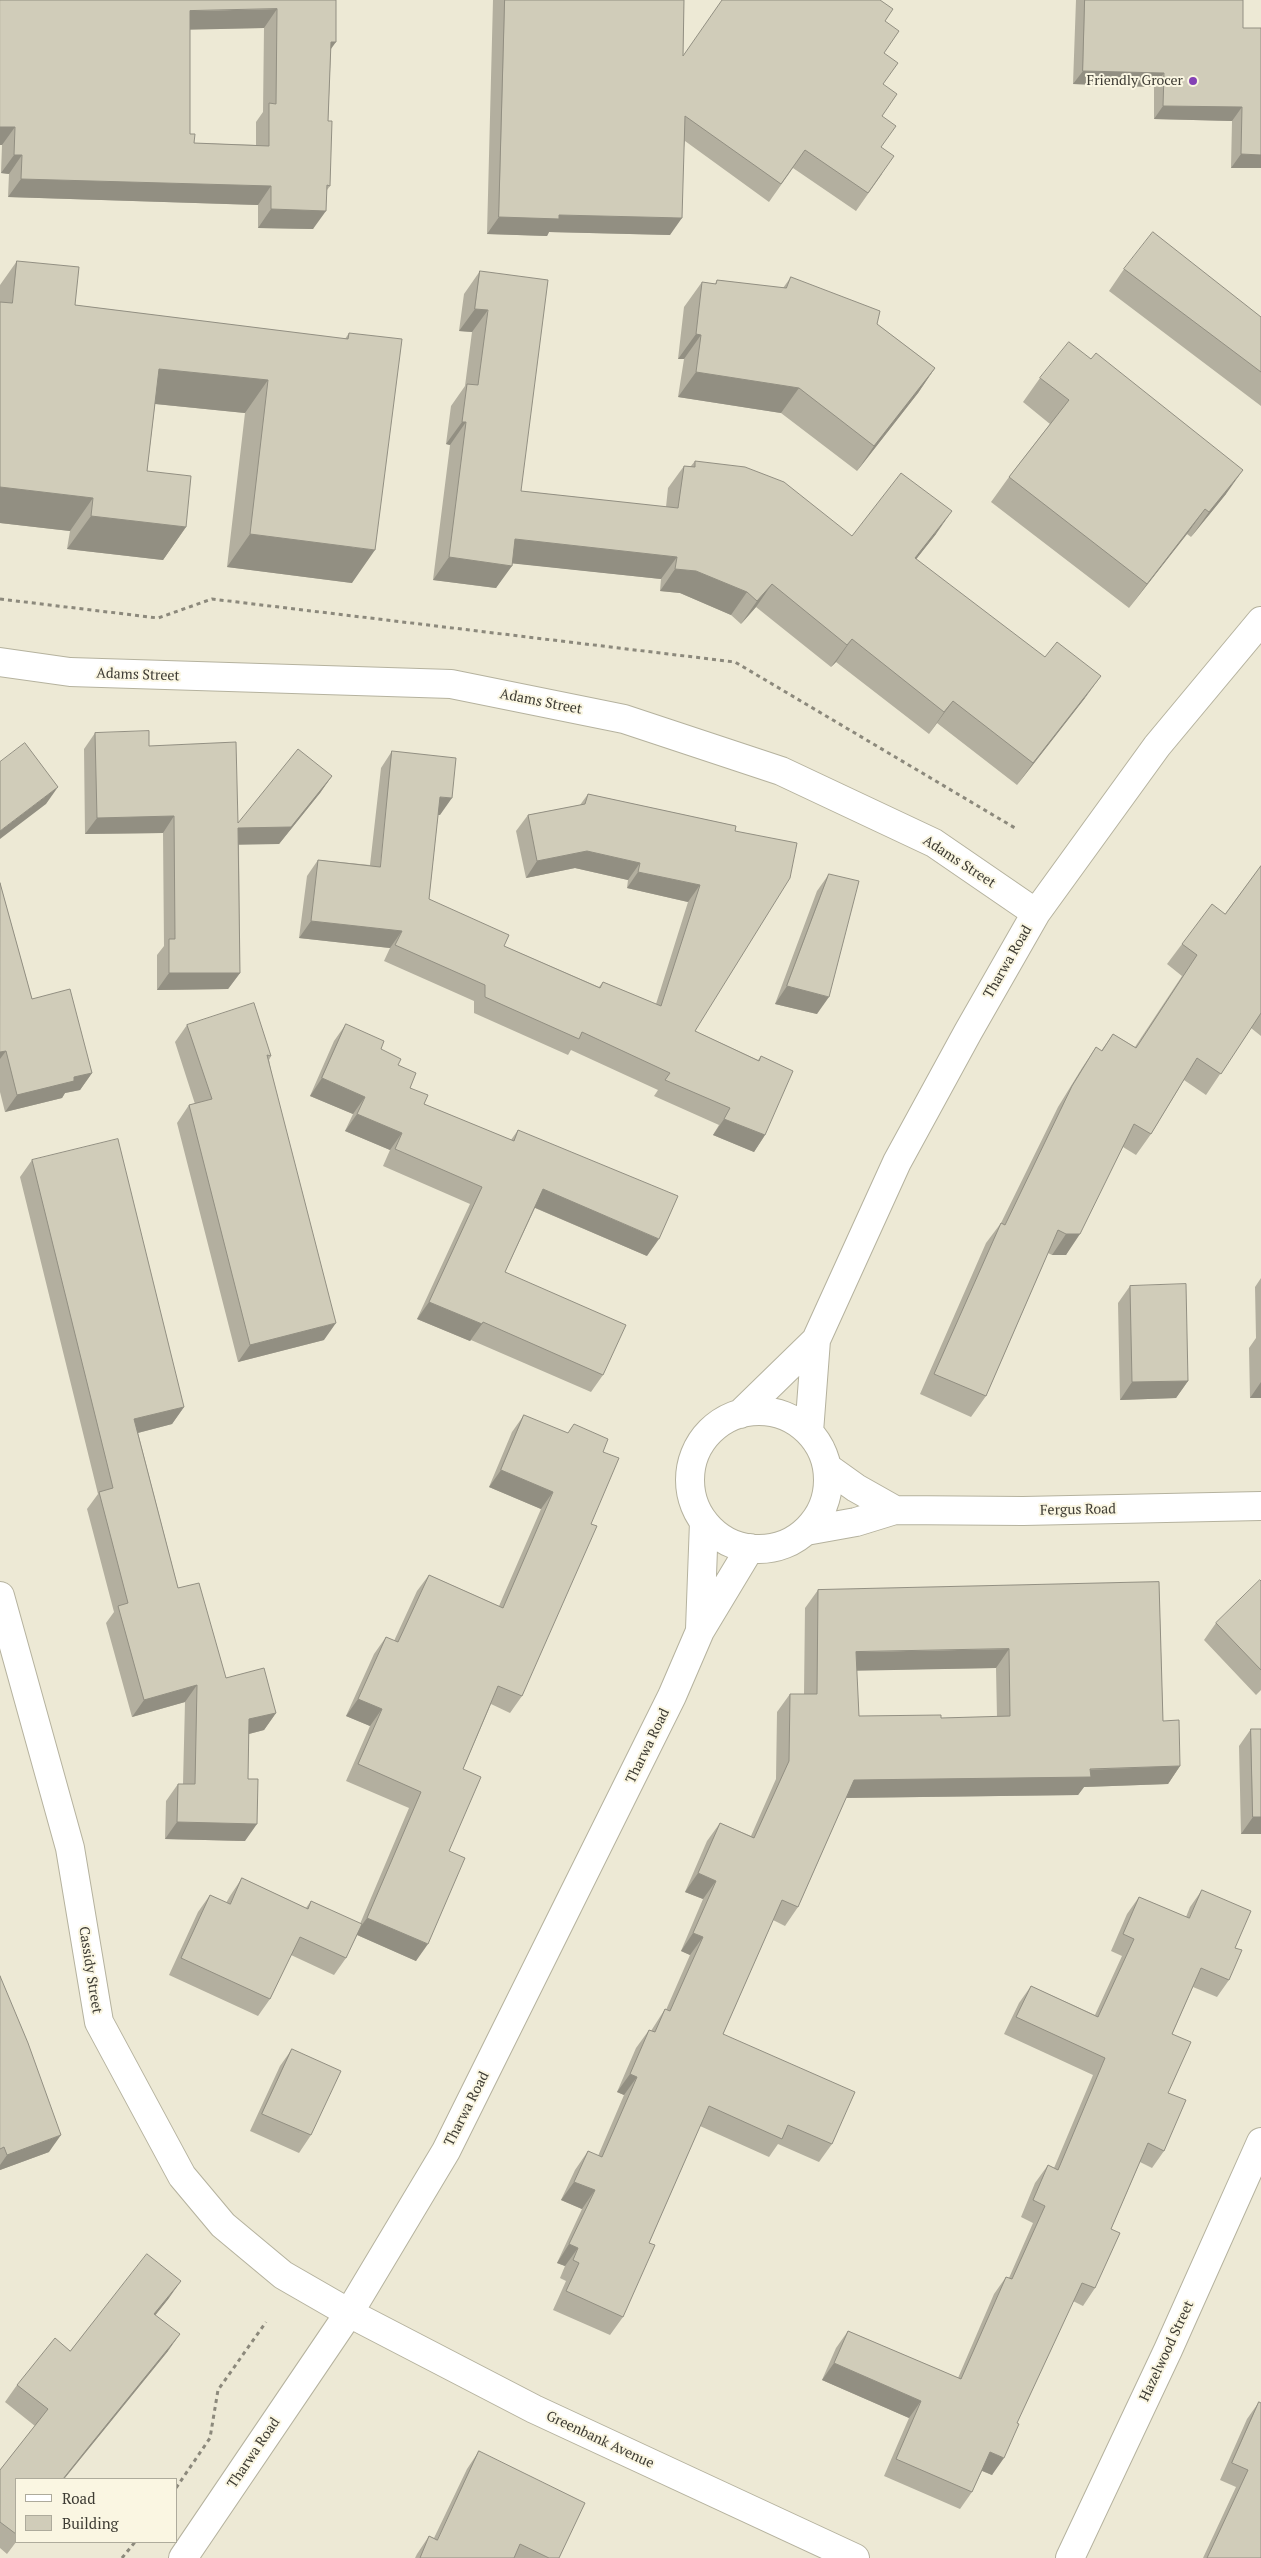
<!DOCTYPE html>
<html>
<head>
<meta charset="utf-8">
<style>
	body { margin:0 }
	#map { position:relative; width:1261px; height:2558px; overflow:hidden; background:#ede9d5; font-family:"PT Serif",serif }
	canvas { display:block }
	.legend { position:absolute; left:15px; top:2478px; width:162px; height:65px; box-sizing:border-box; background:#faf6e2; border:1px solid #aeab9c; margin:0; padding:6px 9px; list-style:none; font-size:15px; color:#3d3b33 }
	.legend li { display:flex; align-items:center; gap:10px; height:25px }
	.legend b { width:25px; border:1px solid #aeab9c }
</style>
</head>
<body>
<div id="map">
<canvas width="1261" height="2558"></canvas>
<ul class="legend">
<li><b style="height:6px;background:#fff"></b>Road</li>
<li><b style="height:14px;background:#d0ccb9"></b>Building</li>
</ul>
</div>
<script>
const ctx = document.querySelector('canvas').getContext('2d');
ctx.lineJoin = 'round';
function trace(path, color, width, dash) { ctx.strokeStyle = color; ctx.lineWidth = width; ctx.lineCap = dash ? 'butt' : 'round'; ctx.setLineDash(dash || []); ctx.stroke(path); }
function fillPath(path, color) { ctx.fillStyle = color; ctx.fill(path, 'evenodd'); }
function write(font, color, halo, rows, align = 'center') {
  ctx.font = font + ' "PT Serif",serif'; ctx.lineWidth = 4; ctx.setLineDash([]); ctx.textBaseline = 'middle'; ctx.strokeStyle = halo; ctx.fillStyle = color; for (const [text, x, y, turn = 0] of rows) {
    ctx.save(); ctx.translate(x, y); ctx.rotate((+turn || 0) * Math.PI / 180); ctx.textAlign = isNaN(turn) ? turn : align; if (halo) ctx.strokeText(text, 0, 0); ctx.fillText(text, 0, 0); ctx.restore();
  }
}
const minor = new Path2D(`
	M0,662L70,672L451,684L624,719L781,771L934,843L1036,913
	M690 1480a69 69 0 1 1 138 0a69 69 0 1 1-138 0Z
	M740,1414L816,1340
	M809,1432L816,1340L897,1162L968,1032L1036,913L1157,746L1261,621
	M828,1468L856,1488L895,1510
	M806,1531L856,1522L895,1510L1023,1511L1261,1506
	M0,1596L70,1848L99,2022L182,2176L223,2225L283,2275L349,2313L534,2409L855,2558
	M700,1629L704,1522
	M183,2558L349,2313L446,2151L672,1696L700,1631L750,1548
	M1070,2558L1168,2350L1261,2142`);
trace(minor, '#b5b29e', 30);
trace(new Path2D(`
	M0,599L158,618L212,599L735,662L1015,828
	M176,2488L210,2438L218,2390L266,2322
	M122,2558L135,2542`), '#8c897c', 3, [4, 4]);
trace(minor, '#fff', 28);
fillPath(new Path2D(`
	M0,0H336L331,49L328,121L330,186L327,190L313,229L258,228V205L8,197L9,174L1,173L2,145H0ZM264,28L263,112L256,122V145L194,143L190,134V29Z
	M493,0H684L683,56L885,21L881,147L882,174L856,211L793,168L769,202L685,141L670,235L549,232L547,236L487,234Z
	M1076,0H1243V28L1261,168H1231L1232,121L1154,119V87L1073,84Z
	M17,261L75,305L345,339L349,333L352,583L227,567L245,413L155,404L147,471L186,527L163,560L67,549L70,531L0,523V285Z
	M1124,269L1261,317V406L1109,291Z
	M480,271L521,491L666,507L668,488L684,466H691L695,461L852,536L936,534L916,559L1085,698L1017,785L937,723L929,734L836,662L831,667L756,607L741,624L731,615L680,593L660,591L661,579L512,563L496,588L433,580L450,445L446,444L451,406L465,386L472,332L459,331L464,294Z
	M791,277L877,324L935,368L918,393L857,471L781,413L678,397L684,359H678L684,307L702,282L715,284L717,280L783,288Z
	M1040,378L1226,494L1191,537L1187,534L1129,608L991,502L1009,477L1050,424L1023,402Z
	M95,733L149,746L238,823L332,776L320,793L279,844H239L240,973L228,989L157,990V955L164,946L163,833L85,834L84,749Z
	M392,751L440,815H438L429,899L504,946L599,987L603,982L656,1004L688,902L627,888L628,880L575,868L526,878L516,831L528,815L580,805L588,794L736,826L695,1031L758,1060L761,1056L765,1135L754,1152L713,1135L719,1125L654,1096L658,1090L571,1050L568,1055L474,1013V1001L384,961L390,948L299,938L307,876L318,860L370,865L381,768Z
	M1261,866V1036L1251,1028L1206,1095L1184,1080L1151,1134L1136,1155L1123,1147L1066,1255H1052L1048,1253L986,1396L971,1417L920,1394L986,1243L1001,1223L1058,1107L1082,1068L1096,1047L1101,1051L1113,1034L1135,1047L1182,976L1167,964L1182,944L1225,914Z
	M829,874L817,1014L775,1004L817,891Z
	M0,883L32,999L92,1073L80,1090L65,1093L62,1098L5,1112L0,1092Z
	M346,1024L381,1049L398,1065L410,1088L424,1104L511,1140L518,1130L647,1256L535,1208L505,1272L603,1375L591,1392L471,1340L470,1341L417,1319L470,1204L383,1166L390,1150L345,1131L353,1114L310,1096L334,1041Z
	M187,1025L271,1056L269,1060L324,1340L238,1362L177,1123L189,1105L195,1104L175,1042Z
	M32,1160L184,1407L172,1424L138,1433L178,1588L226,1678L276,1713L264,1730L249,1734L245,1841L165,1839L166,1801L178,1784H183L185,1702L132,1717L106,1623L114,1612L87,1509L98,1494L20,1177Z
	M1261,1278V1398H1250L1249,1348L1256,1338L1255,1287Z
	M1130,1286L1188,1381L1176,1398L1120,1400L1118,1303Z
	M524,1415L603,1452L591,1524L522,1696L510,1713L491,1704L463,1769L449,1851L416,1961L357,1935L346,1958L334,1975L291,1955L270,1999L258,2016L169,1975L198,1912L210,1895L226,1903L230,1896L242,1878L306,1908L311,1901L360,1924L409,1808L346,1781L370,1726L346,1716L374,1654L386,1637L394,1641L417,1591L429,1575L499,1606L541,1509L489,1487L512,1432Z
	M1261,1581V1690L1256,1695L1204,1640L1216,1623Z
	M1159,1582L1163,1721L1180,1766L1168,1784L1084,1787L1078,1795L846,1798L798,1907L785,1926L773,1920L723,2034L832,2144L819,2162L778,2144L769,2157L700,2126L649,2243L623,2317L610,2335L553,2310L566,2281L560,2278L565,2266L557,2263L582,2209L561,2200L575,2170L588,2151L598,2156L624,2095L617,2092L636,2048L649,2030L651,2031L665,2009L666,2010L690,1955L681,1951L703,1899L685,1892L707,1841L720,1823L751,1836L776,1779L777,1712L790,1694H804L805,1608L818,1590ZM996,1668L997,1717L941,1718L859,1716L856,1670Z
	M1251,1729L1261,1834H1241L1239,1746Z
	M1202,1890L1235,1948L1229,1980L1217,1997L1193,1987L1172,2034L1164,2151L1152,2168L1140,2162L1111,2229L1095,2288L1083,2306L1073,2301L992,2475L982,2471L972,2492L960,2509L884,2476L909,2418L822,2380L836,2348L848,2331L958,2378L994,2294L1006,2277L1009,2278L1033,2223L1021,2217L1035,2183L1048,2165L1054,2168L1093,2075L1004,2034L1019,2003L1031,1986L1095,2015L1122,1956L1111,1951L1127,1914L1139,1897L1186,1917L1190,1907Z
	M0,1976L49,2152L0,2170Z
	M292,2049L311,2135L299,2153L250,2131L280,2066Z
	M169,2298L155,2315L168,2351L64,2479H16V2542L7,2554L0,2548V2470L35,2426L5,2402L17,2385L70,2351Z
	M1259,2402L1261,2558H1203L1236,2487L1220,2480L1247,2419Z
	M479,2451L559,2558H415L417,2554L429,2536L434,2538L467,2469Z`), '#b3af9f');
fillPath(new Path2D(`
	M277,9L264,28L177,30L190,11Z
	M331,42H336L323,60Z
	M1083,71L1164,73L1154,87L1073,84Z
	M1163,106L1242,107L1232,121L1154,119Z
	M0,127H15L2,145H0Z
	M1241,154L1261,155V168H1231Z
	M14,155H22L9,174L1,173Z
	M21,179L271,186L258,205L8,197Z
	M271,209L326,211L313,229L258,228Z
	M559,215L682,218L670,235L549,232L547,236L487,234L499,217Z
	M475,309L488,310L472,332L459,331Z
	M696,334L701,335L684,359H678Z
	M935,368L918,393L857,471L874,446Z
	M159,369L268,380L245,413L136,402Z
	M696,372L799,388L781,413L678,397Z
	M462,422H466L450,445L446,444Z
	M1243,470L1226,494L1191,537L1209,512Z
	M0,487L93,498L70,531L0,523Z
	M1205,509L1187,534L1129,608L1147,584Z
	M952,511L936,534L899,581L915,558Z
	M91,516L186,527L163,560L67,549Z
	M250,534L375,550L352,583L227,567Z
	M515,539L677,557L661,579L499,562Z
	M449,557L512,566L496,588L433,580Z
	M675,569L696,571L747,592L731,615L680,593L660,591Z
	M772,584L756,607L741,624L757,601Z
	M852,639L836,662L831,667L847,645Z
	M1101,676L1085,698L1017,785L1033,763Z
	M953,701L929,734L944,712Z
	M332,776L320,793L279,844L227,845L238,828Z
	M58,787L46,804L0,839V831Z
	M440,797L452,798L440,815L428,814Z
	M174,816L163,833L85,834L97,818Z
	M587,851L640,863L628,880L575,868L526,878L537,861Z
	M638,872L700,885L688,902L627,888Z
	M311,921L402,931L390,948L299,938Z
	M169,973H240L228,989L157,990Z
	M787,986L829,997L817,1014L775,1004Z
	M6,1051L0,1059V1052Z
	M92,1073L80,1090L65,1093L62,1098L5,1112L17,1095L74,1077Z
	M322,1078L365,1097L353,1114L310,1096Z
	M357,1114L402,1133L390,1150L345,1131Z
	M724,1119L765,1135L754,1152L713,1135Z
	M543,1189L659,1239L647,1256L531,1206Z
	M1066,1234H1080L1066,1255H1052Z
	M429,1302L482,1324L470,1341L417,1319Z
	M336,1323L324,1340L238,1362L250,1345Z
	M1188,1381L1176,1398L1120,1400L1132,1382Z
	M1261,1382V1398H1250Z
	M184,1407L172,1424L122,1437L134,1419Z
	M501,1470L553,1492L541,1509L489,1487Z
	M1009,1649L996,1668L843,1671L856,1652Z
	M197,1685L185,1702L132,1717L144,1700Z
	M358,1699L382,1709L370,1726L346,1716Z
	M276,1713L264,1730L237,1737L249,1719Z
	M1180,1766L1168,1784L1084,1787L1078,1795L841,1798L854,1780Z
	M1253,1817H1261V1834H1241Z
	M177,1822L257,1824L245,1841L165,1839Z
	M698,1873L716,1881L703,1899L685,1892Z
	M367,1918L428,1944L416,1961L355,1934Z
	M693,1933L703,1937L690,1955L681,1951Z
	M630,2074L637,2077L624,2095L617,2092Z
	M61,2135L49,2152L0,2170V2165L7,2155Z
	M574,2182L595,2190L582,2209L561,2200Z
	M569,2244L578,2248L565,2266L557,2263Z
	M181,2281L169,2298L142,2332L154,2314Z
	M180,2334L168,2351L64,2479H63L91,2444Z
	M834,2363L921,2401L909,2418L822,2380Z
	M990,2452L1004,2458L992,2475L978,2469Z`), '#928f82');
const building = new Path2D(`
	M0,0H336V42H331L328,121H332L330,186L327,185L326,211L271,209V186L21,179L22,155H14L15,127H0ZM277,9L276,104L269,103V146L194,143L195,134H190V11Z
	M505,0H684L683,56L722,0H880L893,9L885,21L899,31L884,53L898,63L883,84L897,94L882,116L896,126L881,147L894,156L868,193L805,150L781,184L685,116L682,218L559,215V219L499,217Z
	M1085,0H1243V28H1261V155L1241,154L1242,107L1163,106L1164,73L1083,71Z
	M1153,232L1261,317V372L1124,269Z
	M17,261L79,267L75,305L348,339L349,333L402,339L375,550L250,534L268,380L159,369L147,471L191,476L186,527L91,516L93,498L0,487V302L12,303Z
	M480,271L548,280L521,491L678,508L684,466L695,467V461L745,467L784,482L852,536L901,473L952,511L915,558L1045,657L1057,642L1101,676L1033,763L953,701L944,712L852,639L847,645L772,584L757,601L747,592L696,571L675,569L677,557L515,539L512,566L449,557L466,422H462L467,384L478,385L488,310L475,309Z
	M791,277L880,311L877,324L935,368L874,446L799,388L696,372L701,335L696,334L702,282L716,284L717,280L786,288Z
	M1069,342L1091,359L1096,353L1243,470L1209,512L1205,509L1147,584L1009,477L1069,400L1040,378Z
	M149,731V746L236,742L238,823L298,749L332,776L291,827L238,828L240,973H169V939H175L174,816L97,818L95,733Z
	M25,743L58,787L0,831V762Z
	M392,751L456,758L452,798L440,797L429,899L509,935L504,946L600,988L603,982L661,1006L700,885L638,872L640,863L587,851L537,861L528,815L585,804L588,794L736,826L735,831L797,843L790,878L695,1031L759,1061L761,1056L793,1071L765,1135L724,1119L730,1108L665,1080L670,1073L582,1032L579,1039L485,997V985L395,945L402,931L311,921L318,860L380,867Z
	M1261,866V1013L1221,1074L1197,1058L1151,1134L1134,1124L1080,1234H1066L1058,1230L986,1396L934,1374L1001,1223L1005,1225L1072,1086L1096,1047L1102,1051L1113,1034L1136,1048L1197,955L1182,944L1212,904L1225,914Z
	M829,874L859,881L829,997L787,986Z
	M0,883L32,999L70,989L92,1073L74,1077V1081L17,1095L6,1051L0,1052Z
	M254,1003L271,1056L267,1055L336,1323L250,1345L189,1105L212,1099L187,1025Z
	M346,1024L384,1041L381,1049L401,1059L398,1065L416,1073L410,1088L428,1095L424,1104L514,1141L518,1130L678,1196L659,1239L543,1189L505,1272L626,1325L603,1375L483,1322L482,1324L429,1302L482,1187L395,1149L402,1133L357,1114L365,1097L322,1078Z
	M118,1139L184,1407L134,1419L178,1588L199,1583L226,1678L264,1668L276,1713L249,1719L248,1779H258L257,1824L177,1822L178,1784H195L197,1685L144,1700L118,1606L128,1603L99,1492L113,1488L32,1160Z
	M1186,1284L1188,1381L1132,1382L1130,1286Z
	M524,1415L568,1433L574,1424L608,1439L603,1452L619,1458L591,1524L597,1526L522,1696L498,1686L463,1769L481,1777L449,1851L465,1858L428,1944L367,1918L421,1792L358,1764L382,1709L358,1699L386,1637L398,1642L429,1575L503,1608L553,1492L501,1470Z
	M1260,1580L1261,1581V1670L1216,1623Z
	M1159,1582L1163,1721L1179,1720L1180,1766L1090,1769L1091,1777L854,1780L798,1907L782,1900L723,2034L855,2092L832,2144L788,2125L782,2139L709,2106L649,2243L655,2245L623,2317L566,2291L579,2263L573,2260L578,2248L569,2244L595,2190L574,2182L588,2151L602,2157L637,2077L630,2074L649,2030L655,2032L665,2009L670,2011L703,1937L693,1933L716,1881L698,1873L720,1823L754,1838L789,1761L790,1694H817L818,1590ZM1009,1649L1010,1716L941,1718V1715L859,1716L856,1652Z
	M1251,1729H1261V1817H1253Z
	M242,1878L308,1909L311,1901L362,1924L346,1958L300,1937L270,1999L181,1958L210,1895L230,1904Z
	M1202,1890L1251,1911L1235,1948L1242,1950L1229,1980L1201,1968L1172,2034L1191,2042L1168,2093L1186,2100L1164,2151L1148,2143L1111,2229L1120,2233L1095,2288L1082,2283L1017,2423L1019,2424L1004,2458L990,2452L972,2492L896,2459L921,2401L834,2363L848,2331L961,2379L1006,2277L1012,2279L1045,2206L1033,2200L1048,2165L1058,2170L1105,2058L1016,2017L1031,1986L1098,2017L1134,1939L1123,1934L1139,1897L1189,1918Z
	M0,1976L28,2043L61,2135L7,2155L4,2147L0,2149Z
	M292,2049L341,2071L311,2135L262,2114Z
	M147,2254L181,2281L154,2314L180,2334L91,2444L63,2479H16V2534L0,2522V2470L48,2409L17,2385L55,2338L70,2351Z
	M1259,2402L1261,2403V2558H1207L1248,2470L1232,2463Z
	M479,2451L585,2503L559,2558H549L520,2544L514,2558H420L429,2536L437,2540Z`);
fillPath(building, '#d0ccb9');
trace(building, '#928f82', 1);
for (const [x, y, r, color] of [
	[1193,81,5,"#8441b5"]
]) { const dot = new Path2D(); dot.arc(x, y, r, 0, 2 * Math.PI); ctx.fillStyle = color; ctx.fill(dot); trace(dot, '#faf6e2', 2); }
write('14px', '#3d3b33', '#faf6e2', [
	["Friendly Grocer",1183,81]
], 'right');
write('14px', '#3d3b33', '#faf6e2', [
	["Adams Street",138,675,2],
	["Adams Street",541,702,11],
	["Adams Street",959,862,33],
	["Tharwa Road",1008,962,-60],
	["Fergus Road",1078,1510,-1],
	["Tharwa Road",648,1746,-64],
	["Cassidy Street",90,1970,81],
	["Tharwa Road",467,2109,-63],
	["Hazelwood Street",1167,2351,-65],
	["Greenbank Avenue",600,2440,25],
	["Tharwa Road",254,2453,-56]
]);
</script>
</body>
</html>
